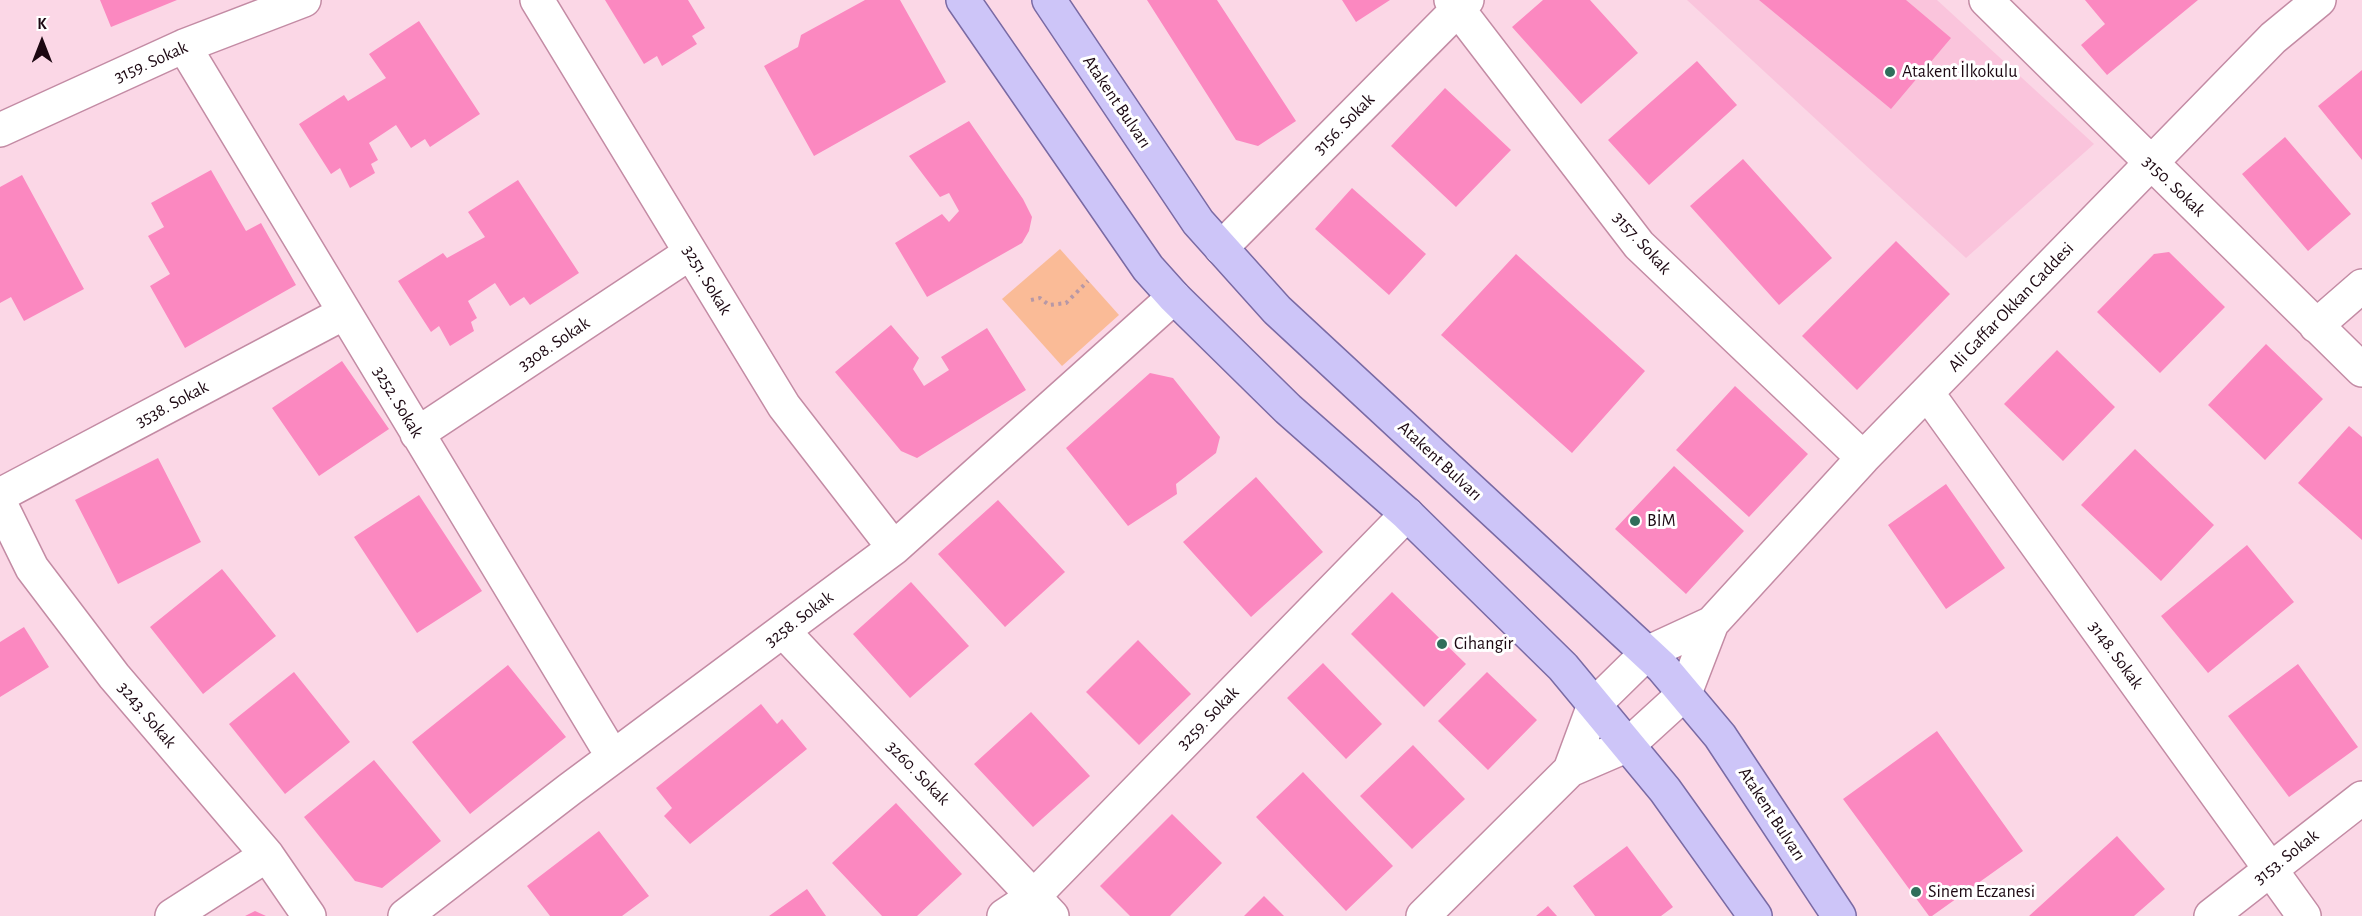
<!DOCTYPE html>
<html>
<head>
<meta charset="utf-8">
<style>
	body { margin:0 }
	#map { position:relative; width:2362px; height:916px; overflow:hidden; background:#fbd7e6; font-family:"Alegreya Sans",sans-serif }
	canvas { display:block }
	.north { position:absolute; left:12px; top:12px; width:60px; height:60px; -webkit-text-stroke:4px #fff; paint-order:stroke; rotate:0deg; font-size:16px; font-weight:700; line-height:24px; text-align:center; color:#1c0812 }
	.north::after { content:''; display:block; margin:auto; width:21px; height:27px; background:#1c0812; clip-path:polygon(50% 0,100% 100%,50% 72%,0 100%) }
</style>
</head>
<body>
<div id="map">
<canvas width="2362" height="916"></canvas>
<div class="north">K</div>
</div>
<script>
const ctx = document.querySelector('canvas').getContext('2d');
ctx.lineJoin = 'round';
function fillPath(path, color) { ctx.fillStyle = color; ctx.fill(path, 'evenodd'); }
function trace(path, color, width, dash) { ctx.strokeStyle = color; ctx.lineWidth = width; ctx.lineCap = dash ? 'butt' : 'round'; ctx.setLineDash(dash || []); ctx.stroke(path); }
function write(font, color, halo, rows, align = 'center') {
  ctx.font = font + ' "Alegreya Sans",sans-serif'; ctx.lineWidth = 6; ctx.setLineDash([]); ctx.textBaseline = 'middle'; ctx.strokeStyle = halo; ctx.fillStyle = color; for (const [text, x, y, turn = 0] of rows) {
    ctx.save(); ctx.translate(x, y); ctx.rotate((+turn || 0) * Math.PI / 180); ctx.textAlign = isNaN(turn) ? turn : align; if (halo) ctx.strokeText(text, 0, 0); ctx.fillText(text, 0, 0); ctx.restore();
  }
}
fillPath(new Path2D(`
	M1687,0H1937L2094,144L1966,258Z`), '#fac4dc');
fillPath(new Path2D(`
	M1060,249L1119,315L1062,366L1002,299Z`), '#fabb97');
fillPath(new Path2D(`
	M100,0H177L111,27Z
	M605,0H688L705,28L692,36L697,44L662,66L657,56L644,64Z
	M865,0H900L946,82L814,156L764,66L798,47L801,35Z
	M1147,0H1217L1296,121L1258,146L1236,140Z
	M1342,0H1390L1356,22Z
	M1543,0H1590L1638,53L1581,104L1512,27Z
	M1759,0H1906L1951,38L1891,109Z
	M2085,0H2198L2107,75L2081,45L2105,24Z
	M419,21L480,114L430,147L425,139L411,148L396,125L369,143L378,160L371,164L375,173L350,188L340,168L331,174L299,124L344,95L348,101L386,78L369,54Z
	M1697,61L1737,105L1649,185L1608,140Z
	M2362,70V160L2318,106Z
	M1445,88L1511,150L1456,207L1391,146Z
	M969,121L1023,199L1032,217L1029,231L1022,243L927,297L895,243L942,214L949,222L959,211L949,193L940,197L909,156Z
	M2285,137L2351,214L2308,251L2242,174Z
	M1743,159L1832,258L1779,305L1690,206Z
	M211,170L246,231L261,223L296,285L185,348L150,286L170,274L148,236L164,227L151,203Z
	M22,175L84,289L24,321L11,297L0,303V187Z
	M518,180L579,273L530,305L524,297L510,306L495,283L468,301L477,318L471,322L474,331L450,346L439,326L431,332L398,281L443,253L447,258L485,237L468,212Z
	M1352,188L1426,254L1389,295L1315,229Z
	M1896,241L1950,294L1857,390L1802,336Z
	M2169,252L2225,307L2160,373L2097,312L2154,254Z
	M1516,254L1645,371L1572,453L1441,335Z
	M891,325L919,358L913,369L924,386L949,370L941,357L987,328L1026,390L917,458L901,451L835,372Z
	M2266,344L2323,399L2265,460L2208,405Z
	M2057,350L2115,407L2063,461L2004,404Z
	M342,361L389,429L319,476L272,408Z
	M1150,373L1173,378L1220,437L1216,453L1176,484L1177,494L1128,526L1066,448Z
	M1735,386L1808,454L1749,517L1676,450Z
	M2349,426L2362,437V540L2298,483Z
	M2135,449L2214,525L2161,581L2081,505Z
	M158,458L201,542L118,584L75,500Z
	M1674,466L1744,531L1686,594L1615,529Z
	M1256,477L1323,552L1251,617L1183,542Z
	M1946,484L2005,568L1946,609L1888,525Z
	M419,495L482,591L417,633L354,537Z
	M998,500L1065,572L1005,627L938,554Z
	M2247,545L2294,602L2208,673L2161,616Z
	M222,569L276,636L203,694L150,627Z
	M911,582L969,646L910,698L853,634Z
	M1392,592L1466,664L1424,707L1351,634Z
	M24,627L49,667L0,697V642Z
	M1138,640L1191,694L1139,745L1086,692Z
	M1323,663L1382,724L1346,759L1287,698Z
	M2298,664L2358,747L2289,797L2228,716Z
	M508,665L566,737L470,814L412,742Z
	M294,672L350,742L285,794L229,724Z
	M1487,672L1537,720L1488,770L1438,721Z
	M761,704L777,724L782,719L807,749L690,844L664,816L672,808L656,788Z
	M1031,712L1090,776L1033,827L974,764Z
	M1937,731L2023,851L1932,916H1929L1843,799Z
	M1413,745L1465,799L1412,849L1360,796Z
	M374,760L441,841L382,888L355,881L304,817Z
	M1303,772L1393,866L1346,911L1256,817Z
	M896,803L962,874L917,916H882L832,863Z
	M1172,814L1222,863L1170,916H1130L1100,886Z
	M599,831L649,896L622,916H550L527,886Z
	M2117,836L2165,889L2134,916H2029Z
	M1627,846L1673,907L1661,916H1595L1573,886Z
	M807,889L826,916H769Z
	M1264,896L1284,916H1244Z
	M1548,906L1557,916H1536Z
	M255,911L266,916H245Z`), '#fb88c0');
const minor = new Path2D(`
	M537,0L784,406L894,548
	M1451,0L1639,245L1863,458
	M1986,0L2362,370
	M184,46L613,757
	M0,130L184,46L304,0
	M1221,248L1467,0
	M2316,326L2362,286
	M1928,394L2304,916
	M417,434L690,253
	M0,495L344,313
	M0,503L32,568L114,676L267,855L309,916
	M783,631L1052,916
	M1570,770L1594,705L1647,653L1712,623
	M172,916L267,855
	M405,916L570,789L894,548L1174,297
	M1004,916L1034,896L1407,514
	M1423,916L1570,770L1628,745L1685,693L1712,623L1863,458L2151,163L2273,38L2319,0
	M2211,916L2362,798`);
const major = new Path2D(`
	M963,0L1148,268L1174,297L1288,409L1407,514L1563,667L1665,790L1755,916
	M1049,0L1198,222L1277,310L1662,667L1720,736L1839,916`);
trace(minor, '#c38ba4', 36);
trace(major, '#7a6aa4', 36);
trace(new Path2D(`
	M1031,300L1040,298L1049,305L1066,303L1088,281`), '#b798a6', 4, [3, 4.5]);
trace(minor, '#fff', 33);
trace(major, '#cdc5f8', 33);
for (const [x, y, r, color] of [
	[1890,72,6,"#306e5b"],
	[1635,521,6,"#306e5b"],
	[1442,644,6,"#306e5b"],
	[1916,892,6,"#306e5b"]
]) { const dot = new Path2D(); dot.arc(x, y, r, 0, 2 * Math.PI); ctx.fillStyle = color; ctx.fill(dot); trace(dot, '#fff', 2); }
write('18px', '#1c0812', '#fff', [
	["3159. Sokak",151,62,-24],
	["Atakent Bulvarı",1117,102,56],
	["3156. Sokak",1344,124,-45],
	["3150. Sokak",2174,186,44],
	["3157. Sokak",1642,243,48],
	["3251. Sokak",707,280,59],
	["Ali Gaffar Okkan Caddesi",2011,307,-46],
	["3308. Sokak",554,344,-34],
	["3252. Sokak",398,402,59],
	["3538. Sokak",172,404,-28],
	["Atakent Bulvarı",1440,461,43],
	["3258. Sokak",799,619,-37],
	["3148. Sokak",2116,655,54],
	["3243. Sokak",147,715,50],
	["3259. Sokak",1208,718,-46],
	["3260. Sokak",918,773,46],
	["Atakent Bulvarı",1772,814,57],
	["3153. Sokak",2286,857,-38]
]);
write('18px', '#1c0812', '#fff', [
	["Atakent İlkokulu",1902,72],
	["BİM",1647,521],
	["Cihangir",1454,644],
	["Sinem Eczanesi",1928,892]
], 'left');
</script>
</body>
</html>
